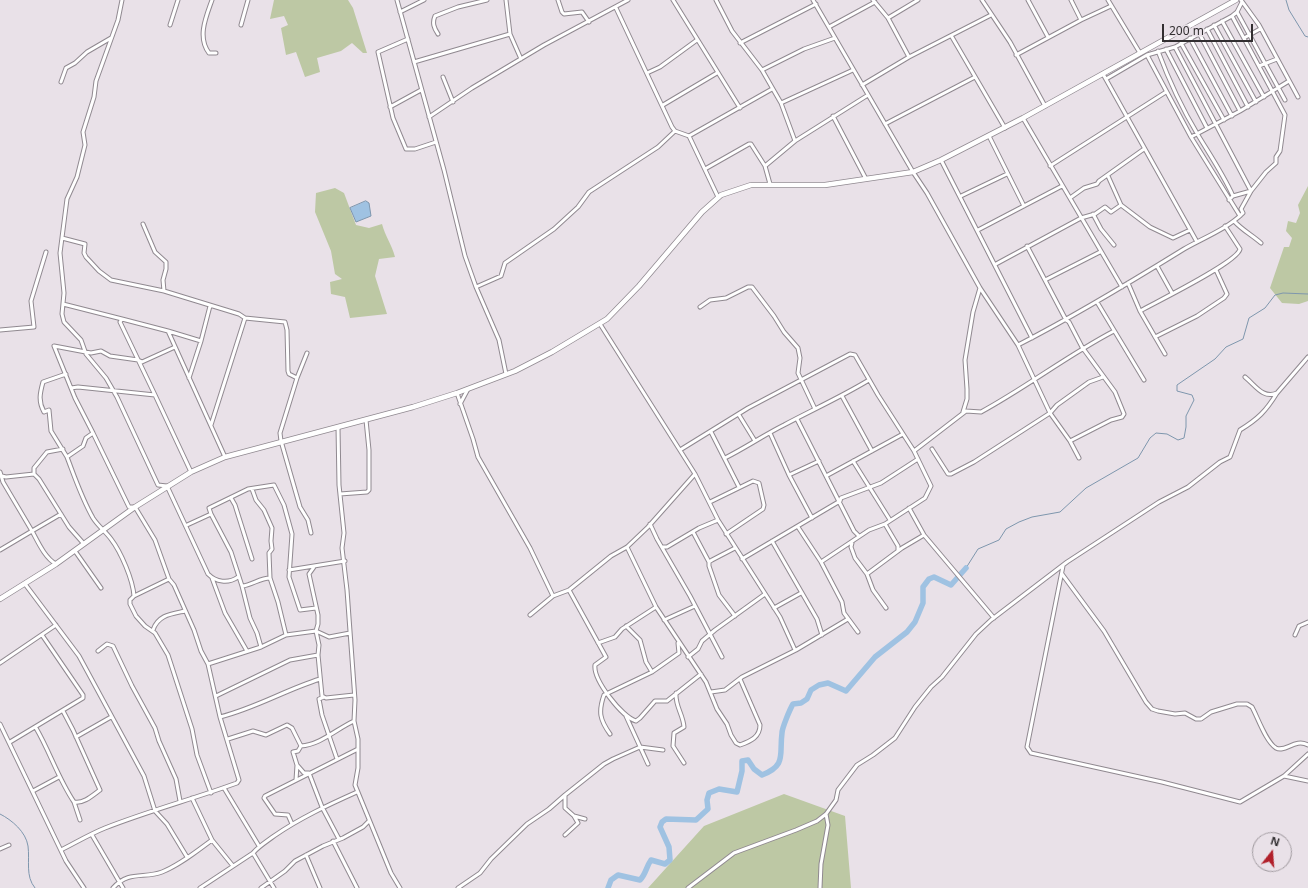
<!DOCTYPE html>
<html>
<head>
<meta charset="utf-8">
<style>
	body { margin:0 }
	#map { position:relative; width:1308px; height:888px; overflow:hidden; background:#e9e1e8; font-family:"Noto Sans",sans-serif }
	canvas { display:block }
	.north { position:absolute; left:1252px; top:832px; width:40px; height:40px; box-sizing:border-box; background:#e9e1e8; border:1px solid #a09a9f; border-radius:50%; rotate:17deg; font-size:11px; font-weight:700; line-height:16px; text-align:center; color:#322f31 }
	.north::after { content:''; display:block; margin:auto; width:14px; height:18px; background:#b1202b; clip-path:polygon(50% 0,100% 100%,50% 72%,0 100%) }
	.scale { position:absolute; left:1162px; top:24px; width:91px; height:18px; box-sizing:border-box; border:2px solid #322f31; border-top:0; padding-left:5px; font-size:12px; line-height:14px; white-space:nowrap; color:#322f31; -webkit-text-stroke:3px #e9e1e8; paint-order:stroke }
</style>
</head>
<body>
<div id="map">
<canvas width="1308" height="888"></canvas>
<div class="north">N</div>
<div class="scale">200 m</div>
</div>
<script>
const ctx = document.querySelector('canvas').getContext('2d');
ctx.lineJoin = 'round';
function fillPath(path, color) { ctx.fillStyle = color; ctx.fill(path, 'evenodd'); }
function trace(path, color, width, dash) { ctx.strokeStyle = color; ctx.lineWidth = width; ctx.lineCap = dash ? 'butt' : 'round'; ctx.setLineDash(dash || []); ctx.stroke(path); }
fillPath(new Path2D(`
	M274,0H348L353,8L367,53H363L352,43L341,51L317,58L320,72L305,77L296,52L286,55L281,28L288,25L284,16L270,19Z
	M1308,186V301L1299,304L1282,303L1270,288L1284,247H1289L1292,238L1286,231L1288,221L1296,223L1300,213L1298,205Z
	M335,188L344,193L356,225L369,228L382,224C385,236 392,245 395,257L379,259L375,276L387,314L350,318L345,297L331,294L330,282L342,279L335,274L331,251L315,212L316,193Z
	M784,794L845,816L851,888H648L704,826Z`), '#bdc8a4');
const water = new Path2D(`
	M366,201L369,203L371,216L356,222L350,208Z`);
fillPath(water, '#9fc2e2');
trace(water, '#7e96ad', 1);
trace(new Path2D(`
	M1286,0L1289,10L1305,36L1308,37
	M966,568L978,549L999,540L1006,529L1019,522L1032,517L1060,512L1086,488L1138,458L1150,438L1156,433L1167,434L1178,440L1184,438L1186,427V416L1194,400L1192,395L1177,391V385L1215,359L1226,347L1243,339L1249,318L1265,308L1275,295L1283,293L1308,294
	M0,814C12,820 26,832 28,846C30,861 25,876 35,888`), '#7e96ad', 1);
trace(new Path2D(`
	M608,888L611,880L618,875L640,880C646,874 646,867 651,860L665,864L670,860L669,847L660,827L662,822L666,819L696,820L708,809L707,800L709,793L719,789L737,792L742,771V761L748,760L754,769L762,775C787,765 779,755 782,733C782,728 790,709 793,704L801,703L807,699L811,690L819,685L828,683L846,691L875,657L907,632L915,622L923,603V587L929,579L934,577L951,585L966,568`), '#9fc2e2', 5.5);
const street = new Path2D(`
	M122,0L118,20L96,81L94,97L83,132L85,145L77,177L67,199L60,253L64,293L62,314L64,322L81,340L86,354L106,378L117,397L158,485L167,486L208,574C216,582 228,584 238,577
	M212,0C206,17 197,37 209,53H216
	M397,0L444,170L465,256L476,287L499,340L506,374
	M506,0L510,34L521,59
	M558,0L562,12L564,14L582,12L589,22
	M673,0L740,108
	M716,0L732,31L762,70L781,103L795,141
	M813,0L913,172L927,193L980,288L1018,345L1050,413L1070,441L1079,458
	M873,0L888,18L909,57
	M982,0L1010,42L1045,106
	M1028,0L1048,37
	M1071,0L1081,20
	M1108,0L1140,53
	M1241,0L1259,25L1298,97
	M616,8L672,127L675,131L689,136L718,197
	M400,12L424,0
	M1237,12L1285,100
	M888,18L918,0
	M1222,21L1264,97
	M170,25L178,0
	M241,25L248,0
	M1214,25L1256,102
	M829,27L875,2
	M1207,29L1248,107
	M1199,33L1240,111
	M438,34C434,28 432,23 435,16L458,7L487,0
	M952,37L1005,128
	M1190,38L1232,116
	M1244,38L1260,29
	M408,39L378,52L393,118L406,149H415L436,142
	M740,43L816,4
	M1181,43L1224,120
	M1166,49L1207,128
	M1158,51C1168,78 1183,110 1198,135C1210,155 1223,174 1233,196
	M1016,55L1081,20L1111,6
	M1147,55L1191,137L1240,216
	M414,62L510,34
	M1259,66L1277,59
	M762,70L804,49L835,38
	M647,73L660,67L697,40
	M1103,74L1197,242
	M443,77L453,102
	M1106,79L1147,55L1175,47L1232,16L1237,12L1242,2
	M61,82L66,68L75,63L87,52L111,38
	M862,85L909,57L991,15
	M781,103L853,70
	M663,105L717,73
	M390,107L421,90
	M833,116L866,179
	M429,117L472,88L544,45L628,0
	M1023,118L1122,287
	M885,124L975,77
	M689,136L772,89
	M989,136L1024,206
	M1191,137L1240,111L1289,81
	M941,160L1032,338
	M765,166L795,141L868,95
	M1050,166L1166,92
	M705,169L749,144H751L765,166L770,184
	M1108,176L1121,205L1150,227L1173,238L1190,230
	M961,196L1007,174
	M1070,198L1084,188L1097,184L1099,181L1144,149
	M1229,200L1233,196L1251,191L1266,172L1276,163V157L1280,151L1285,115L1232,16
	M1093,214L1101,229L1114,245
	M1234,221C1242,230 1252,235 1261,243
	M143,224L155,252L166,262V269L163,280L164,291
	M978,230L1062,186
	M62,238L85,244L84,253L86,257L99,271L111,280L164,291L239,314L245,318L285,322L287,330L288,371L289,374L297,378L280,433L281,441L300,507L308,520L311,533
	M1027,246L1066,320L1069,322L1082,347L1115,392L1124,414L1122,417L1111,420L1070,441
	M996,264L1081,218L1095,214L1105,207L1111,212L1121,205
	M1157,266L1172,293
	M1045,280L1100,252
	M1128,283L1140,311L1165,354
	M476,287L501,276L505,263L554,229L578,207L589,192L658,147L675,131
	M1097,302L1144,380
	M63,304L122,319
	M700,307L710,300L726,298L748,287H752L774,316L784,332L798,348L800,358L798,373L815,409
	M1140,311C1156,302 1238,262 1240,249L1225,226
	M600,324L695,474L718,520L780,617L795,650
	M0,330L34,327L31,301L46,252
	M168,331L201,341L189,378
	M1155,337L1197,316L1224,298L1227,294L1216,270
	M201,341L210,306
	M1018,345C1075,316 1129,283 1184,249C1203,238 1227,229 1243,213L1241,209L1251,191L1175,47
	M66,374L43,382C40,393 38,401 44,412L49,410L51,431L67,457
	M1245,377C1256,386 1263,399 1277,393L1308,357
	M297,378L307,353
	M71,388L78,387L155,395L191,472
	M457,393L473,439L478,457L530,548L553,596L569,590L611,556L627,547L648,527L695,474
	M155,395L120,322L122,319L168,331L225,457
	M842,396L872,451
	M460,404L468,389
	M963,412L967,399V389L965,360L973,312L980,288
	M739,415L755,441
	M797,419L854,531L859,536
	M211,425L245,318
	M338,427L339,485L344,533L342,548L347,590L355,700L354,721L358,739V768L355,785L391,873L400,888
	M711,432L739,487
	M93,433L75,398L54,346L91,353L101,351L110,356L138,360L142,362L175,347
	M770,433L789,475L819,461
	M63,449L47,452L34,468V474L39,479L69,527L84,544
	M932,449L948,474H951L974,462L1050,413L1057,405L1089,382L1103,377
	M680,450L748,408L850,354L855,355L878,395L914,451L931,486L925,498L885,524L869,530L821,562
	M914,451L966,411L981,412C1027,387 1068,355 1114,331
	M725,458C745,448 764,435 784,425C812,410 841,397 869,380
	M853,461L890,520
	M0,472L3,482L32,531L0,550
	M789,475L812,518
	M2,476L6,477L34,474
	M826,476L903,434
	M252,489L256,500L264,510L272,528L271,541L272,549L269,553L270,578L278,602L286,635
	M340,494L367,492L369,490V450L366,420
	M231,498L235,505L252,559
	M710,502L753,481L759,483L764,505L763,509L726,534
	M909,508L924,535L994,618
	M211,514L231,552L242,586L250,618L257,633L261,647
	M650,524L657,539L690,596L722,657
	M885,524L898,546V551
	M187,525L211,514L209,508L248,489L274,485L284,505L292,534L289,577L300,610L316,608
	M798,527L821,562L842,602L844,613L858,632
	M693,532L709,562
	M772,541L817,619L822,635
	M852,543L851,547L855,558L867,574L873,590L886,608
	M627,547L656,607L706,682L717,709L727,724L731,735L736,743L740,745C751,741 760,737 760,725L740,679
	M662,547H667L699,528L718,520
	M735,548L712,560L709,562V566L719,595L735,616
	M75,551L101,588
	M742,559L840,501L841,498L881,483L918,459
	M56,564C45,558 38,542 32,531L61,514
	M1063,566L1027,747L1031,753L1162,782L1240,802L1284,776L1308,754
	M314,567L309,574L318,615V624L316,631L319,645L318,655L322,696L326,698L354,695
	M289,570L345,561
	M867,574L902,548L924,535
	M1062,574L1104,631L1146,702L1152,709L1158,711L1175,714L1185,713L1196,719H1201L1211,712L1237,704H1247L1252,707C1258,718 1266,742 1276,748C1285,753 1295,738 1308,745
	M212,578L225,613L247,651
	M25,584L79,656L144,776L155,811L167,824L187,857
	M242,586C252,585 260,578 270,578
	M569,590L606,657L595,665C593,680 622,717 636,721L640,718L655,701H667L701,674
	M134,596L169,579
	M774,608L801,593
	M530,615L553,596
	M664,620L695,606
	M626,626L640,640L646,662L652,672
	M153,630C158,615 171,614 185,611
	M1295,635L1299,626L1308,622
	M598,643L615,637L622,629L656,607
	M98,651L107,644L113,646L132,686L155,728L159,741L176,779L180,801
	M688,657L698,649L702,641L715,630L765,594
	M0,663L56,625
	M208,664L261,647L286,635L316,631L329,637L350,633
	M711,692L725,690L742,677L796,650L848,619
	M676,693C675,706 683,714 684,727L674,733L673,746L684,763
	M216,696L290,660L318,655
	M324,697L319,699L322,715L337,759
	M626,716L648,764
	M220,717C256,708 285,690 320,679
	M0,724L66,861L84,888
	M36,728C50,752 58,778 74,802C83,804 92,796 100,790L73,730L63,711
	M610,734C600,720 598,712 604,695L652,672L679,653L678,643
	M76,737L111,717
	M228,739L253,731L266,735L287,725L292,728L301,746C320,745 338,728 354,721
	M10,742L83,698V695L42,635
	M301,746L298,751L293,752L297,765L304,773H309L322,807L339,839
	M1284,776L1308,781
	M296,780L297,765
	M224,788L259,846
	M33,791L59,777
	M565,795L604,764L613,759L640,747L663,750
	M192,798L212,840L233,866
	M74,802L80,820
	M292,824L288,815L275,814L264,798L265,796L358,749
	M92,835L123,888
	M565,835L578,823L574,816
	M333,841L357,888
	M0,849L9,845
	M61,850C75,843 90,834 105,828C148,811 193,799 237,783L239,780L220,717L208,664L201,651L194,630L174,585L169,579L155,540L135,507H129L93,433L86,438L83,446L67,457C75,478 82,499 93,518C98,526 105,531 111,539C121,552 133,580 134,596L130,600V604L136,616L145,626L155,633L168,655L192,729L197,755L211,793
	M253,853L274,888
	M306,855L320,888
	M113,888C129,870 144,879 162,872C180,865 197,851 212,840
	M200,888L253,853C259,846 266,842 274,836C300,818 328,805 357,792
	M261,888L285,871L295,861L323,846L343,838L363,827L369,821
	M458,888L480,873L491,859L527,824L549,809L565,795V808L574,816L585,819
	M688,888L734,853L796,830L817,821L826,814L836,800L838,790L857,765L873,755L895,738L915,707L931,687L942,677L976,634L991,620L1067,562L1159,502L1188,487L1220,462L1230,457L1240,430C1258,419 1266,411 1277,393
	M820,888L821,864L828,825L826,814`);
const secondary = new Path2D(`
	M0,599L56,564L135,507L191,472L225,457L413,407L457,393L515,371L552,352L607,319L639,286L702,212L721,195L751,185H825L913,172L941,160L1023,118L1236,0`);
trace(street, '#908990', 5);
trace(secondary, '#908990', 6);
trace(street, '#fff', 3);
trace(secondary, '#fff', 4.5);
</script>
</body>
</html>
